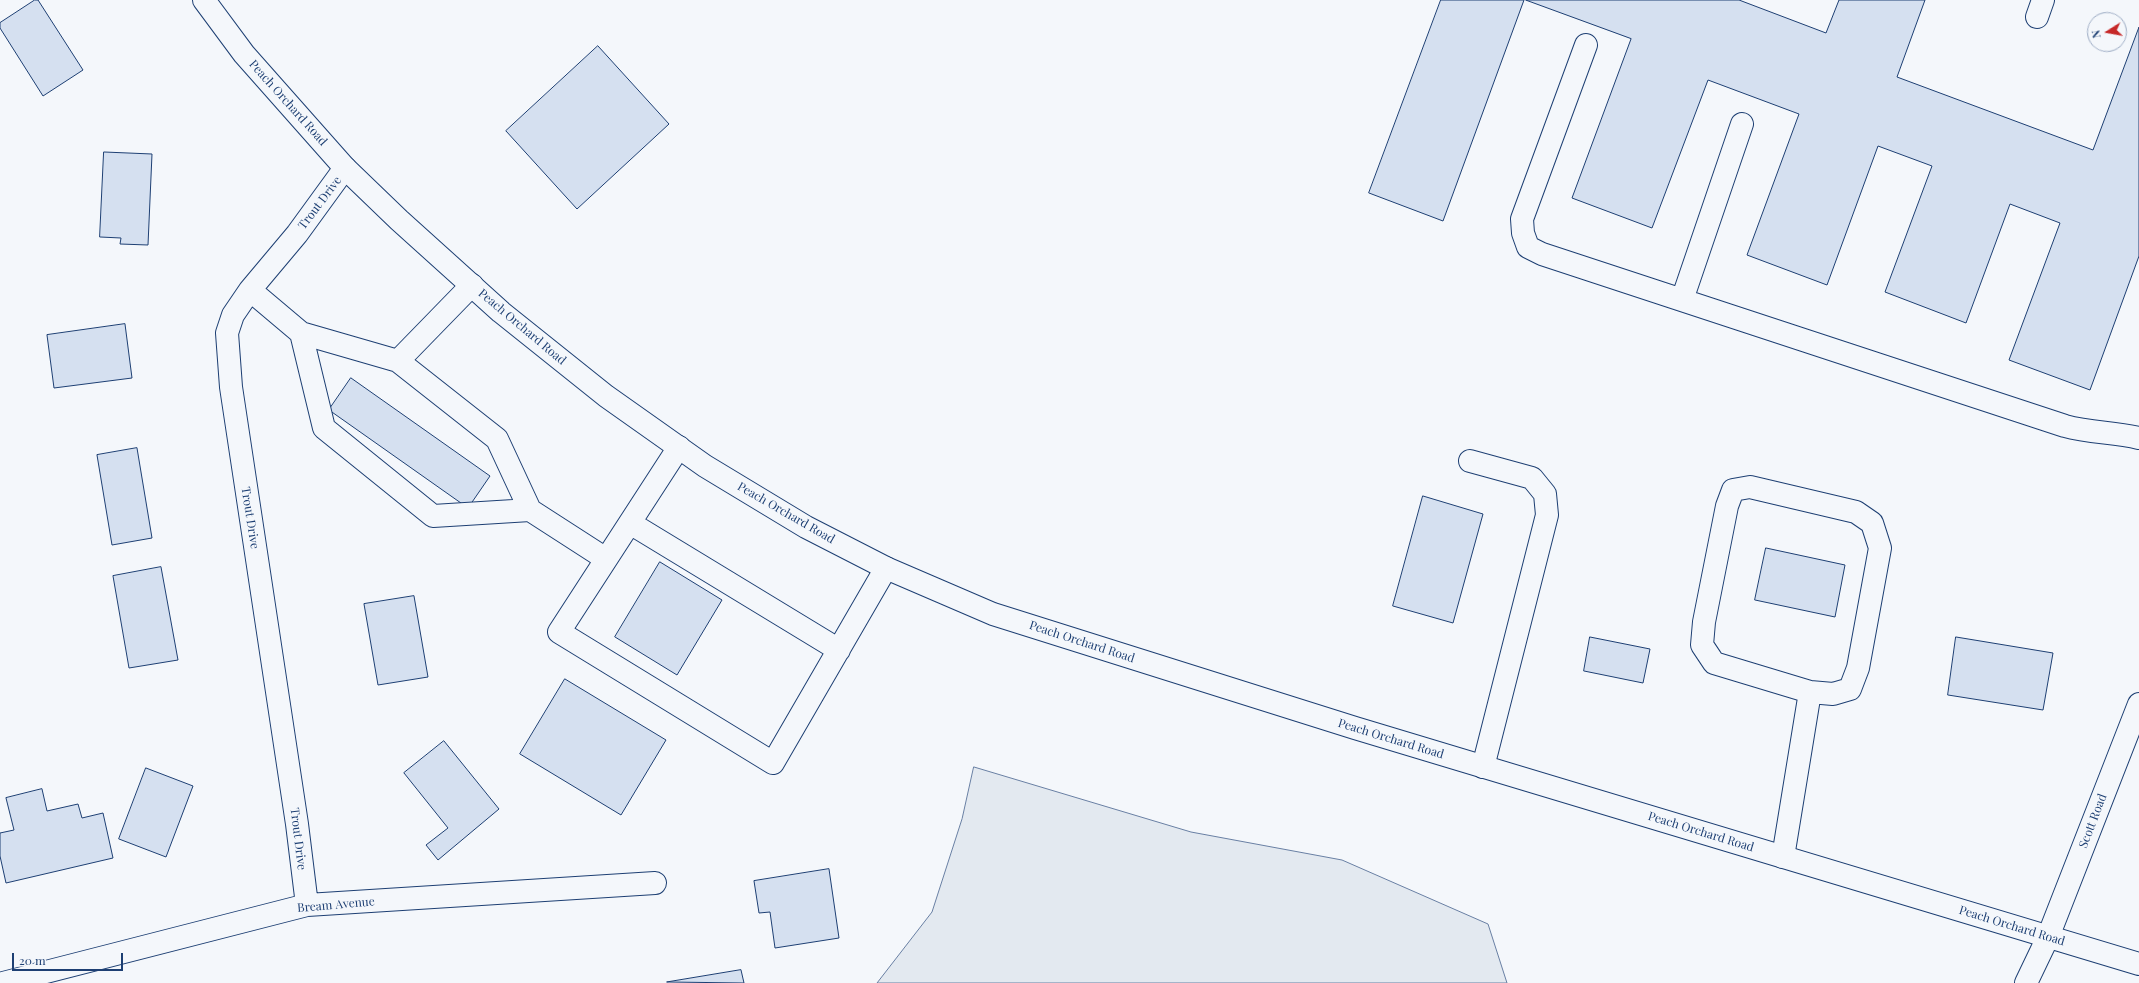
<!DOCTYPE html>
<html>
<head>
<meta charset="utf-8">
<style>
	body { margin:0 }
	#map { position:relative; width:2139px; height:983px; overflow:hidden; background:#f4f7fb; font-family:"Playfair Display",serif }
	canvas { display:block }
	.north { position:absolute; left:2087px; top:12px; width:40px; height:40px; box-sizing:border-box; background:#f4f7fb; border:1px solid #9eadc5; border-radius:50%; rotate:259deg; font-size:11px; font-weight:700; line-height:16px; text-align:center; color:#1d3f73 }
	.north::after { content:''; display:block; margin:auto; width:14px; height:18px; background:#c62828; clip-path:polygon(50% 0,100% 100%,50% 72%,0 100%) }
	.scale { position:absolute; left:12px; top:953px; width:111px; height:18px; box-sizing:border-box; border:2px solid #1d3f73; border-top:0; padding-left:5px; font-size:12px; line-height:14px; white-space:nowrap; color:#1d3f73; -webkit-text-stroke:3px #f4f7fb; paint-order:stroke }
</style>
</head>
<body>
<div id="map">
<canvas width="2139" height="983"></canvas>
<div class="north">N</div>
<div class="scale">20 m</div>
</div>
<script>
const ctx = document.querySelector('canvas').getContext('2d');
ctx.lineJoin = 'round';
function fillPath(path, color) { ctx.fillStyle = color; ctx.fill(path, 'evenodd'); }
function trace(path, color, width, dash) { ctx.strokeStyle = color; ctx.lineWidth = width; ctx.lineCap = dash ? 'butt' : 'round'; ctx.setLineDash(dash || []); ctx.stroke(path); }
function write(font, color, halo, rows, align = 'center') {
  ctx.font = font + ' "Playfair Display",serif'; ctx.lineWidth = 3; ctx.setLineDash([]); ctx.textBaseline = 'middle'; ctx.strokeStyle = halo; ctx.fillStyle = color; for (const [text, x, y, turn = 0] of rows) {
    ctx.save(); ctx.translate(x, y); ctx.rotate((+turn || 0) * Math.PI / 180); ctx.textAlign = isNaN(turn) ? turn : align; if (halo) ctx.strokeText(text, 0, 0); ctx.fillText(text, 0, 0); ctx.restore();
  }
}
const green = new Path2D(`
	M974,767L1191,832L1342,860L1488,924L1507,983H877L932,912L962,819Z`);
fillPath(green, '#e3e9f0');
trace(green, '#687fa3', 1);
const building = new Path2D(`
	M35,0H38L83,70L43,96L0,28V23Z
	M1441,0H1524L1443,221L1369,193Z
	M1526,0H1739L1826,33L1839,0H1925L1897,77L2093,150L2139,27V256L2090,390L2009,360L2060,223L2010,204L1966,323L1885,292L1932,166L1878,146L1827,285L1747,255L1799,114L1708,80L1652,228L1572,198L1631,39Z
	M598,46L669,124L577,209L506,131Z
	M104,152L152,154L148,245L120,244L121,238L100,237Z
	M125,324L132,378L54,388L47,335Z
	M351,378L490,476L468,508L329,410Z
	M137,448L152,538L112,545L97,455Z
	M1423,496L1483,514L1453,623L1393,606Z
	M1766,548L1845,565L1835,617L1755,600Z
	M660,562L722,600L677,675L615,637Z
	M161,567L178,660L129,668L113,576Z
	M414,596L428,677L378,685L364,604Z
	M1590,637L1650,649L1643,683L1584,671Z
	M1956,637L2053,653L2043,710L1948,695Z
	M565,679L666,740L621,815L520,754Z
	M444,741L499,809L438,860L426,845L448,828L404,773Z
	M146,768L193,786L166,857L119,839Z
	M42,789L47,811L78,804L82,818L103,813L113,858L6,883L0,856V833L14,830L6,798Z
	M829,869L839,938L775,948L770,912L759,913L754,881Z
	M741,970L744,983L667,982Z`);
fillPath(building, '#d5e0f0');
trace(building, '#1d3f73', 1);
const minor = new Path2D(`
	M2037,17L2043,0
	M1586,45L1522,219L1523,233L1528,247L1542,254L2065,426C2090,433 2114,432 2139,438
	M250,290L301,333
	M1682,300L1742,124
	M398,361L472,285
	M679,447L559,632L773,763L886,568
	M1470,461L1532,478L1545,494L1547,515L1483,767
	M530,510L433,516L324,428L301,333L398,361L497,439L530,510L606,559
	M630,523L839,650
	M1783,857L1810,692L1833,694L1850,689L1858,668L1880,548L1872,523L1856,512L1750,487L1733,490L1727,506L1704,622L1702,645L1714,663L1810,692
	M307,905L297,824L231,387L227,333L233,315L250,290L297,234L345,168
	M3,983L307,905L655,883
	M2026,983L2048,937L2139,704`);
const major = new Path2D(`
	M204,0L244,54L345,168L399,220L501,312L606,396L705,466L806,527L886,568L993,614L1355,728L2139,964`);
trace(minor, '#1d3f73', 24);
trace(major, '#1d3f73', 24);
trace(minor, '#f4f7fb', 22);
trace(major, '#f4f7fb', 22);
write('12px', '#1d3f73', '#f4f7fb', [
	["Peach Orchard Road",288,103,48],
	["Trout Drive",320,203,-53],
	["Peach Orchard Road",522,327,40],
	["Peach Orchard Road",786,513,30],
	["Trout Drive",250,518,81],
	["Peach Orchard Road",1082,642,18],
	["Peach Orchard Road",1391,739,17],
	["Scott Road",2093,821,-69],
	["Peach Orchard Road",1701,832,17],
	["Trout Drive",298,839,83],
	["Bream Avenue",336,905,-5],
	["Peach Orchard Road",2012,926,17]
]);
</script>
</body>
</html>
